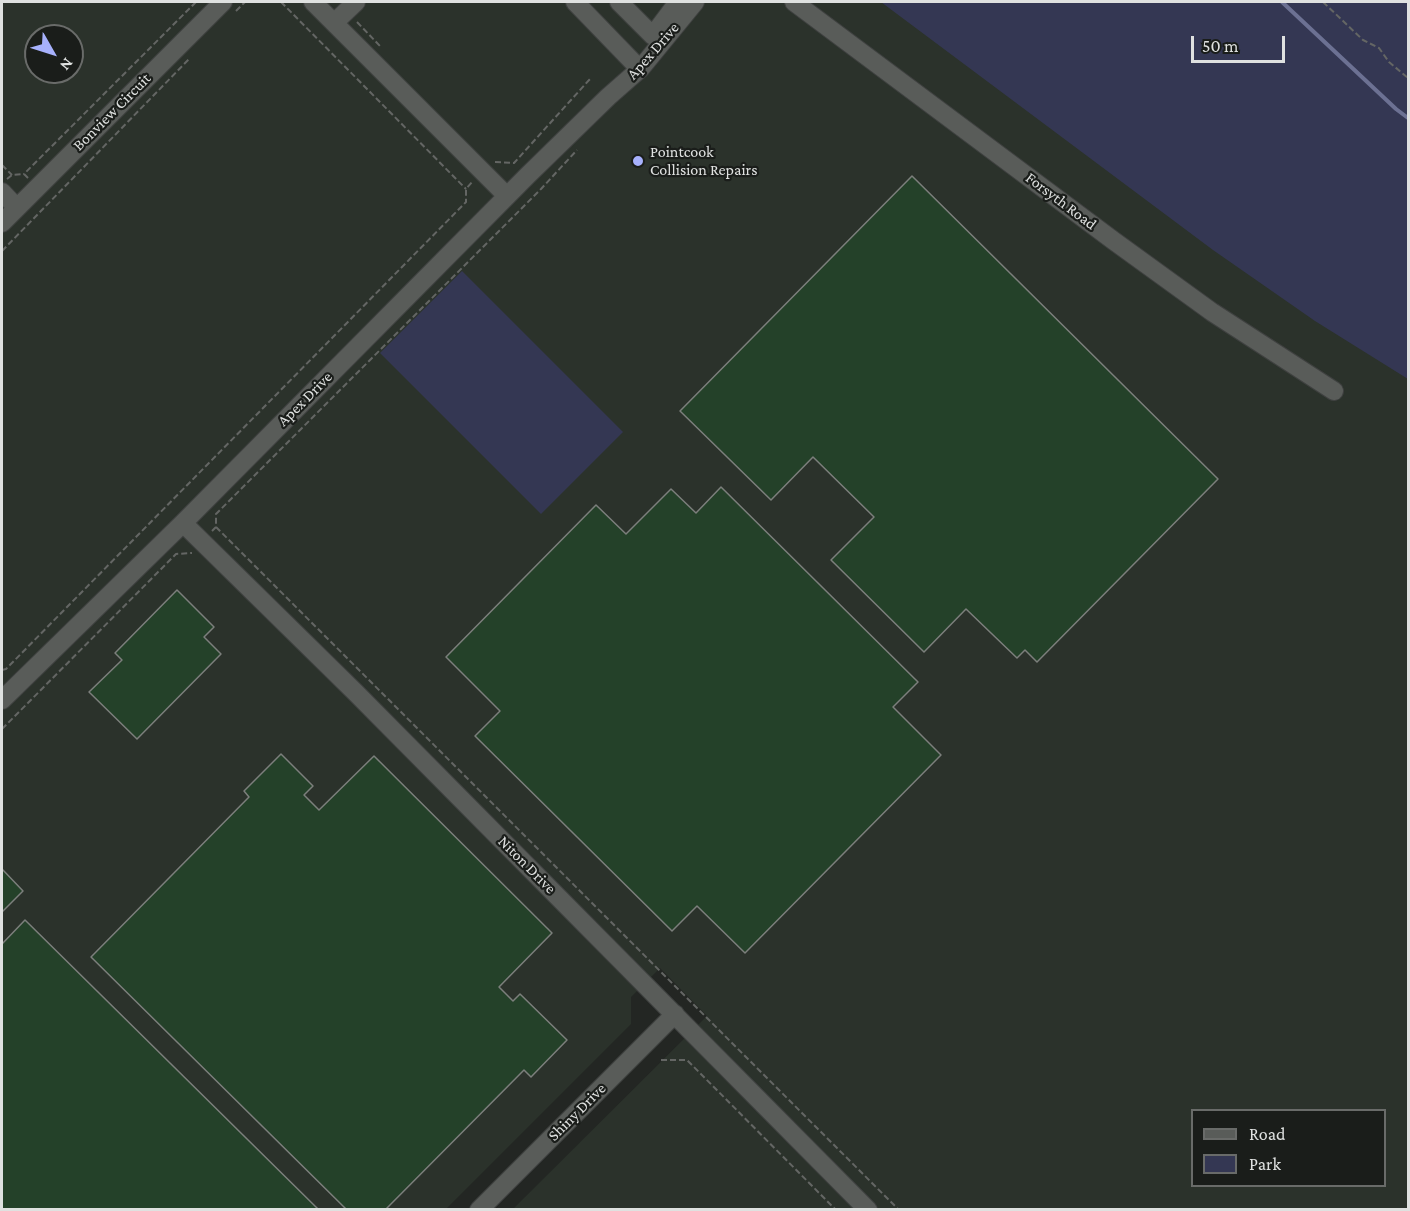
<!DOCTYPE html>
<html>
<head>
<meta charset="utf-8">
<style>
	body { margin:0 }
	#map { position:relative; width:1410px; height:1211px; overflow:hidden; background:#232623; font-family:"Crimson Pro",serif }
	canvas { display:block }
	.frame { position:absolute; inset:0; border:3px solid #dfe1e0; pointer-events:none }
	.legend { position:absolute; left:1191px; top:1109px; width:195px; height:78px; box-sizing:border-box; background:#1a1d1a; border:2px solid #696b69; margin:0; padding:8px 10px; list-style:none; font-size:18px; color:#dfe1e0 }
	.legend li { display:flex; align-items:center; gap:12px; height:30px }
	.legend b { width:30px; border:2px solid #696b69 }
	.north { position:absolute; left:24px; top:24px; width:60px; height:60px; box-sizing:border-box; background:#1a1d1a; border:2px solid #696b69; border-radius:50%; rotate:129deg; font-size:16px; font-weight:700; line-height:24px; text-align:center; color:#dfe1e0 }
	.north::after { content:''; display:block; margin:auto; width:21px; height:27px; background:#a7b1fc; clip-path:polygon(50% 0,100% 100%,50% 72%,0 100%) }
	.scale { position:absolute; left:1191px; top:36px; width:94px; height:27px; box-sizing:border-box; border:3px solid #dfe1e0; border-top:0; padding-left:8px; font-size:18px; line-height:21px; white-space:nowrap; color:#dfe1e0; -webkit-text-stroke:4px #1a1d1a; paint-order:stroke }
</style>
</head>
<body>
<div id="map">
<canvas width="1410" height="1211"></canvas>
<div class="frame"></div>
<ul class="legend">
<li><b style="height:8px;background:#595c59"></b>Road</li>
<li><b style="height:16px;background:#343753"></b>Park</li>
</ul>
<div class="north">N</div>
<div class="scale">50 m</div>
</div>
<script>
const ctx = document.querySelector('canvas').getContext('2d');
ctx.lineJoin = 'round';
function fillPath(path, color) { ctx.fillStyle = color; ctx.fill(path, 'evenodd'); }
function trace(path, color, width, dash) { ctx.strokeStyle = color; ctx.lineWidth = width; ctx.lineCap = dash ? 'butt' : 'round'; ctx.setLineDash(dash || []); ctx.stroke(path); }
function write(font, color, halo, rows, align = 'center') {
  ctx.font = font + ' "Crimson Pro",serif'; ctx.lineWidth = 4.5; ctx.setLineDash([]); ctx.textBaseline = 'middle'; ctx.strokeStyle = halo; ctx.fillStyle = color; for (const [text, x, y, turn = 0] of rows) {
    ctx.save(); ctx.translate(x, y); ctx.rotate((+turn || 0) * Math.PI / 180); ctx.textAlign = isNaN(turn) ? turn : align; if (halo) ctx.strokeText(text, 0, 0); ctx.fillText(text, 0, 0); ctx.restore();
  }
}
fillPath(new Path2D(`
	M2,2H1295L1408,115V1209H513L707,1016L660,968L631,997V1024L446,1209L2,1210ZM36,36H72V72H36ZM1192,1110H1384V1186H1192Z`), '#2b322b');
fillPath(new Path2D(`
	M881,2H1408V379L1315,321L1213,250Z
	M462,271L623,432L541,514L380,353Z`), '#343753');
trace(new Path2D(`
	M1282,2L1396,109L1408,118`), '#6c7193', 4);
const building = new Path2D(`
	M912,176L1218,479L1037,662L1025,650L1017,658L966,609L924,652L831,560L874,517L813,457L771,500L680,411Z
	M721,487L918,682L893,707L941,755L745,953L697,906L672,931L475,736L500,711L446,657L596,505L626,534L671,489L696,513Z
	M177,590L214,627L204,637L221,654L137,739L89,692L122,660L115,653Z
	M281,754L313,786L304,795L319,810L374,756L552,933L499,987L513,1001L520,994L567,1040L531,1077L524,1070L386,1209H346L91,957L249,797L244,791Z
	M2,869L23,891L2,912Z
	M25,920L318,1209H2V944Z`);
fillPath(building, '#244129');
trace(building, '#7c7f7c', 1.5);
const minor = new Path2D(`
	M313,2L507,196
	M575,2L633,62
	M619,2L653,36
	M794,2L1114,241L1212,312L1334,391
	M335,22L356,2
	M657,30L678,2
	M2,192L17,208
	M2,223L223,2
	M183,523L356,693L868,1210
	M2,700L183,523L527,176L608,97L641,68L695,2
	M479,1210L675,1014`);
trace(minor, '#3f4140', 20);
trace(new Path2D(`
	M281,2L466,189
	M1323,2L1363,40L1379,48L1389,62L1408,78
	M236,11L245,2
	M357,22L380,46
	M495,162L514,163L590,79
	M2,165L12,175
	M28,178L24,174L196,2
	M7,179L12,175L24,174
	M2,251L190,58
	M216,527L899,1210
	M212,531L216,527V514L541,189L577,150
	M2,670L6,669L466,202V189L473,181
	M2,729L176,554L192,553
	M661,1060H687L836,1210`), '#646664', 2, [6, 3]);
trace(minor, '#595c59', 18);
for (const [x, y, r, color] of [
	[638,161,6,"#a7b1fc"]
]) { const dot = new Path2D(); dot.arc(x, y, r, 0, 2 * Math.PI); ctx.fillStyle = color; ctx.fill(dot); trace(dot, '#1a1d1a', 2); }
write('16px', '#dfe1e0', '#1a1d1a', [
	["Apex Drive",653,51,-49],
	["Bonview Circuit",112,112,-45],
	["Forsyth Road",1061,201,37],
	["Apex Drive",305,399,-45],
	["Niton Drive",527,865,45],
	["Shiny Drive",577,1112,-45]
]);
write('16px', '#dfe1e0', '#1a1d1a', [
	["Pointcook",650,152],
	["Collision Repairs",650,170]
], 'left');
</script>
</body>
</html>
